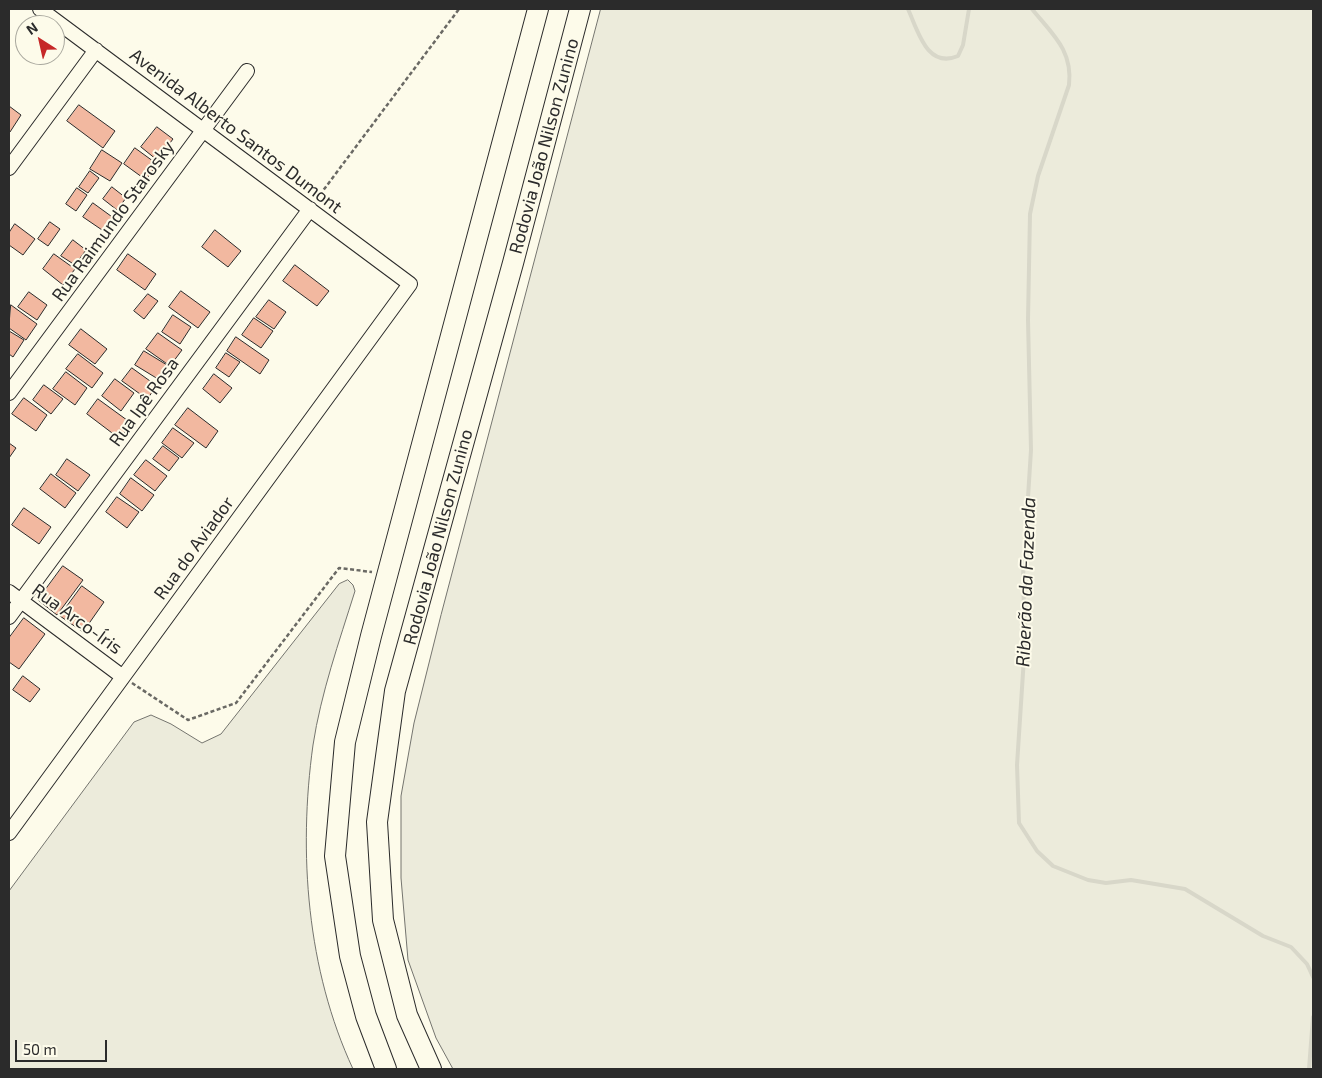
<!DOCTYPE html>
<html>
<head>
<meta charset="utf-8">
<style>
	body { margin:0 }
	#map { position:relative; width:1322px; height:1078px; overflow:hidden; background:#fdfbea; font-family:"Exo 2",sans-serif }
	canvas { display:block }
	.frame { position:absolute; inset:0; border:10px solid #2b2b2b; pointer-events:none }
	.north { position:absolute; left:15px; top:15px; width:50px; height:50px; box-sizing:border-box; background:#fdfbea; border:1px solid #a9a89e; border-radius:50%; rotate:325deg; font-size:14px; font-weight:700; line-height:20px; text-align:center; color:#2b2b2b }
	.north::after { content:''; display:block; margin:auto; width:18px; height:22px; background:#c62828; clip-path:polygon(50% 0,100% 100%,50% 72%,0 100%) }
	.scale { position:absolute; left:15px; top:1040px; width:92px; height:22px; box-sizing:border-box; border:2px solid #2b2b2b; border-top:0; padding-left:6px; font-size:15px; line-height:18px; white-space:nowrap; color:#2b2b2b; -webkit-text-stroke:4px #fdfbea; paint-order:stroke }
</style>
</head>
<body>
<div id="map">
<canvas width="1322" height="1078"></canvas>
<div class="frame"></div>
<div class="north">N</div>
<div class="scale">50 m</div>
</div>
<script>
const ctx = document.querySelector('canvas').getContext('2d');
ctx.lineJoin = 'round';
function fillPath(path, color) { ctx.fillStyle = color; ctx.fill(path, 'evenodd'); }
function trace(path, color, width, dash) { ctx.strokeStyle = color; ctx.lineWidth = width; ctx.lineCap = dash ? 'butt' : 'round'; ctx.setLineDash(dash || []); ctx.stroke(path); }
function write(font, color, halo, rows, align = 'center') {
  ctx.font = font + ' "Exo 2",sans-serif'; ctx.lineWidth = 4; ctx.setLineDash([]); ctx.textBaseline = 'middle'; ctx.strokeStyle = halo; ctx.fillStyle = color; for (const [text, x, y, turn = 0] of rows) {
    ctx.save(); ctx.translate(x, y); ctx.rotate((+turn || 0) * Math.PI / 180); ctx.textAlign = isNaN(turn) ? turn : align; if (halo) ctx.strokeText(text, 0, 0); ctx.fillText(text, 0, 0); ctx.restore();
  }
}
const green = new Path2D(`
	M601,9H1313V1069H453L436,1038L408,960L401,878V796L414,723L441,615Z
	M348,580L353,585L355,591C339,642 321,693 313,745C298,853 307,970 353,1069H9V891L134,722L151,715L171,724L202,743L221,734L339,584Z`);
fillPath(green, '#ecebdb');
trace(green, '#74746e', 1);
trace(new Path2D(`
	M908,9C918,31 927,69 958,56L963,45L969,9
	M1032,9C1052,34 1073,50 1069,85L1038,176L1030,214L1028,320L1031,450L1023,576L1025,642L1017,765L1019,823L1037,851L1053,866L1088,880L1106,883L1131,880L1185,889L1263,936L1291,947L1307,964L1313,977
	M1309,1069L1313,1017`), '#d8d7c9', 4);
const building = new Path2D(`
	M79,105L115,131L103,148L67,121Z
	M9,106L21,115L10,132L9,131Z
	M157,127L173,139L157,160L141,147Z
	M135,148L157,164L146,180L124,164Z
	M102,150L122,163L110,181L90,169Z
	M90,171L99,178L88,193L79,187Z
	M112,187L126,198L117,210L103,199Z
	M77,188L87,195L76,211L66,204Z
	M93,203L115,219L105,232L83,217Z
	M50,222L60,229L48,246L38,239Z
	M15,224L35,239L23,255L9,245V233Z
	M215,230L241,251L228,267L202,247Z
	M73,240L86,250L75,265L61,256Z
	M54,254L75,269L63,285L43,269Z
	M128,254L156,274L145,290L117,270Z
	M295,265L329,291L317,306L283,281Z
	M181,291L210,312L198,328L169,307Z
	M29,292L47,305L37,320L18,307Z
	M148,294L158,301L144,319L134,311Z
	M269,300L286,312L274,329L256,317Z
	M11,305L37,324L26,340L9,328Z
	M173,315L191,327L180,344L162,332Z
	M254,318L273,331L261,348L242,335Z
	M81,329L107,349L95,364L69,345Z
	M9,331L24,340L13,357L9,354Z
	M158,333L182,350L170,366L146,349Z
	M236,337L269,360L260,374L227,351Z
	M144,351L167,365L158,379L135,365Z
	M226,353L240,362L229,377L216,368Z
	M78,354L103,373L92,388L66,369Z
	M132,368L157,386L147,399L122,381Z
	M66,372L87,388L75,405L53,389Z
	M214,374L232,388L220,403L203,389Z
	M115,379L134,393L121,411L102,396Z
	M44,385L63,399L51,414L33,400Z
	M24,398L47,415L36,431L12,414Z
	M98,399L131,423L120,439L87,414Z
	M188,408L218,431L206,448L175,425Z
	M173,428L194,443L182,458L162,443Z
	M9,443L16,448L9,458Z
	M163,446L179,458L169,471L153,459Z
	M67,459L90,475L78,491L56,475Z
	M146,460L167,476L155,491L134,475Z
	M51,474L76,493L65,508L40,489Z
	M131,478L154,495L142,511L120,494Z
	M117,497L139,512L127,528L106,512Z
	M24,508L51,527L39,544L12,525Z
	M63,566L83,580L57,615L38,600Z
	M82,586L104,602L83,632L60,616Z
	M24,618L45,634L19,669L9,662V638Z
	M23,676L40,689L30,702L13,690Z`);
fillPath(building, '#f2b8a0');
trace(building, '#2b2b2b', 1);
const minor = new Path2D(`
	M9,168L96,50
	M9,393L247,71
	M9,592L123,677
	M9,617L310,209
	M9,833L410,284L40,9`);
const highway = new Path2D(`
	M386,1069L366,1016L350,956L335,856L345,742L371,636L538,9
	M431,1069L407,1015L383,920L377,822L395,691L513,263L580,9`);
trace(minor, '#2b2b2b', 16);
trace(highway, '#2b2b2b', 22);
trace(new Path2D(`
	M316,200L459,9
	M132,683L188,720L236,703L339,568L372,572`), '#6a6964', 2.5, [4, 2.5]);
trace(minor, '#fdfbea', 14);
trace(highway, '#fdfbea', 20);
write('18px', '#2b2b2b', '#fdfbea', [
	["Avenida Alberto Santos Dumont",236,131,37],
	["Rodovia João Nilson Zunino",544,146,-75],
	["Rua Raimundo Starosky",113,221,-54],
	["Rua Ipê Rosa",144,402,-54],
	["Rodovia João Nilson Zunino",438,537,-75],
	["Rua do Aviador",194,548,-54],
	["Rua Arco-Íris",77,619,36]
]);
write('italic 19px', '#2b2b2b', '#fdfbea', [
	["Riberão da Fazenda",1026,582,-88]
]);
</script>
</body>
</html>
